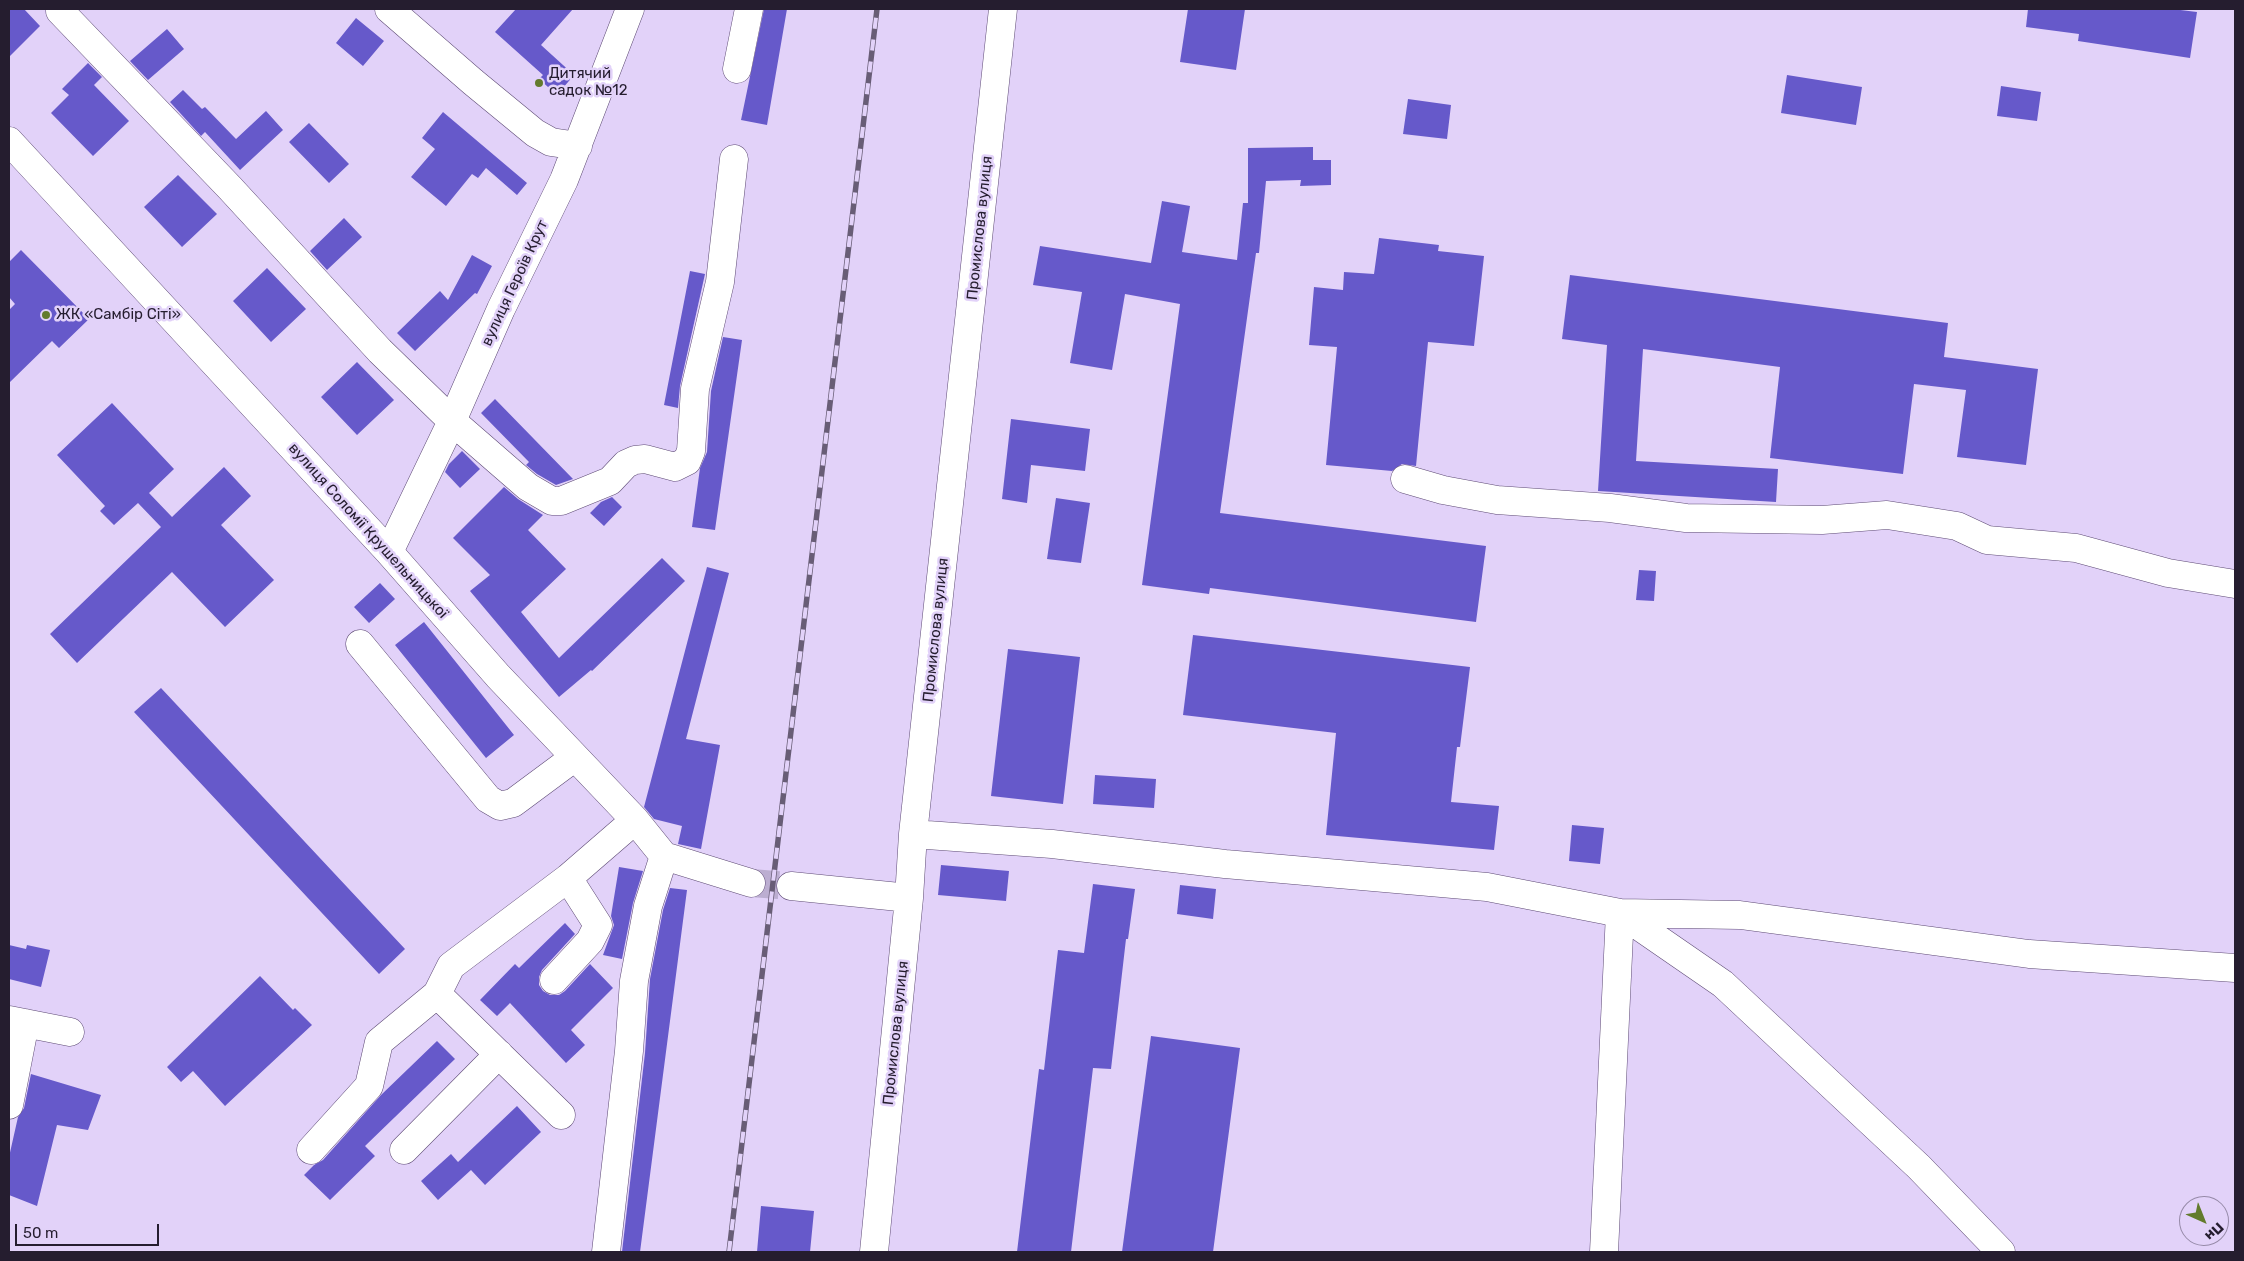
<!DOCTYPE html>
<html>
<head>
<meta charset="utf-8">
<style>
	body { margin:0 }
	#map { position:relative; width:2244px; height:1261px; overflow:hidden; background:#e2d2f9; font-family:Rubik,sans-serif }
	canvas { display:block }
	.frame { position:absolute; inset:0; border:10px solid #251d2f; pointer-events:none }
	.north { position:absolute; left:2179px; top:1196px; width:50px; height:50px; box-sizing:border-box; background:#e2d2f9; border:1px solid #968aa8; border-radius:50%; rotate:136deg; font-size:14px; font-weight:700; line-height:20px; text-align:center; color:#251d2f }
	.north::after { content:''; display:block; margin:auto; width:18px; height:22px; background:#637b2d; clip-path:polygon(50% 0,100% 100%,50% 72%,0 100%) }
	.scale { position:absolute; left:15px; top:1224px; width:144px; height:22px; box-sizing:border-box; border:2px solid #251d2f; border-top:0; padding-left:6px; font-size:15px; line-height:18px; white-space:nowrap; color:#251d2f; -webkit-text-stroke:4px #e2d2f9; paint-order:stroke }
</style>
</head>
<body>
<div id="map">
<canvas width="2244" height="1261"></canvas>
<div class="frame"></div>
<div class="north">Пн</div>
<div class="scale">50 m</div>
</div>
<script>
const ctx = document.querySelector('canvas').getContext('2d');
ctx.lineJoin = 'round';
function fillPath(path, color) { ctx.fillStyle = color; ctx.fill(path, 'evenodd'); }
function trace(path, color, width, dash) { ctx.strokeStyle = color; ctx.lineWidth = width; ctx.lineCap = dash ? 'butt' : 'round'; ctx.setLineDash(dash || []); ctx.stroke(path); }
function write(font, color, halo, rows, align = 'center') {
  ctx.font = font + ' Rubik,sans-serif'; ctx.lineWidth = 5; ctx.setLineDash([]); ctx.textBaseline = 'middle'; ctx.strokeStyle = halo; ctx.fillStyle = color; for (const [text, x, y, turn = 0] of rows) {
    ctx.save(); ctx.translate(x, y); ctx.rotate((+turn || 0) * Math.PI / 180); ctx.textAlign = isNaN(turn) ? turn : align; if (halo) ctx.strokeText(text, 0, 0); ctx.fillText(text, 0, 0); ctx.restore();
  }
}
fillPath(new Path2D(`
	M9,9H24L40,26L9,57Z
	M516,9H573L541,45L574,75L557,95L539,79L543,75L495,32Z
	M764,9H787L767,125L741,120Z
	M1188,9H1245L1236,70L1180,62Z
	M2028,9H2172L2197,12L2190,58L2078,41L2079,34L2026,27Z
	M356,18L384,41L363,66L336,43Z
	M167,29L184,49L148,80L130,61Z
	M88,63L102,77L94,85L129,121L93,156L51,113L69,95L62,89Z
	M1787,75L1862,87L1856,125L1781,113Z
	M2001,86L2041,92L2037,121L1997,116Z
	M183,90L202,109L205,107L236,139L266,111L283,130L240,170L205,132L201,136L170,102Z
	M1408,99L1451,105L1447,139L1403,134Z
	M443,112L527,183L517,195L486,168L478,178L472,174L446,206L411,177L435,149L422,138Z
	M309,123L349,164L329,183L289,142Z
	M1313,147V160H1331V185L1300,186L1301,180L1266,181L1259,253H1256L1220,513L1486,546L1476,622L1210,588L1209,594L1142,585L1180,304L1125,294L1112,370L1070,363L1082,292L1033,285L1040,246L1151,263L1162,201L1190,206L1182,252L1237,260L1243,203H1248V148Z
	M178,175L217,214L182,247L144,207Z
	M344,218L362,237L327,270L310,251Z
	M1379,238L1439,245L1438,251L1484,256L1474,346L1428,342L1416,466L1402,464L1392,471L1326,465L1337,347L1309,345L1314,287L1343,290L1344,272L1374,274Z
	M21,250L89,319L59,348L52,341L9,383V310L15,304L9,297V262Z
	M472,255L492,266L477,294L475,293L415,351L397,333L440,291L448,300Z
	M267,268L306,309L271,342L233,301Z
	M690,271L705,274L680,386L678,408L664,405Z
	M1570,275L1948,323L1944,357L2038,369L2026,465L1957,457L1966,390L1914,384L1903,474L1770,458L1780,367L1643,349L1636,461L1778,469L1776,502L1598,491L1607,345L1562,339Z
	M723,337L742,340L715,530L692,527L700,468L707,452L711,391Z
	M357,362L394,400L357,435L321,397Z
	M495,399L573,479L556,485L537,474L526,465L529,462L481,413Z
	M112,403L174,469L149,493L172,517L224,467L251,496L221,525L274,580L225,627L172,572L77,663L50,634L161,527L138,503L114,525L100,511L105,506L57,455Z
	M1011,419L1090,429L1085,471L1031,465L1027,503L1002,499Z
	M462,451L480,469L460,488L445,472L449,464Z
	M504,487L518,499L543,515L528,530L566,569L521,612L559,658L662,558L685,581L592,671L591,670L559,697L470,591L490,575L453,538Z
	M612,497L622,507L604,526L590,513L601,502Z
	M1056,498L1090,503L1081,563L1047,559Z
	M707,567L729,573L686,739L720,745L701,849L678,844L682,826L654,819L644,807Z
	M1639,570L1656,571L1654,601L1636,600Z
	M380,583L395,599L369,623L354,607Z
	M424,622L514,735L486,758L395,645Z
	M1193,635L1470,667L1460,747H1457L1451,802L1499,806L1494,850L1326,835L1336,733L1183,715Z
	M1008,649L1080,657L1063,804L991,796Z
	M161,688L405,949L379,974L134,712Z
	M1095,775L1156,779L1154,808L1093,804Z
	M1572,825L1604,828L1600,864L1569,861Z
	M941,865L1009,871L1006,901L938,895Z
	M619,867L643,871L633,903L622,959L603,955L614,925L611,916Z
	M1093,884L1135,889L1128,939H1126L1111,1069L1093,1068L1071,1252H1017L1039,1069L1044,1070L1058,950L1084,953Z
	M1180,885L1216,889L1213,919L1177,914Z
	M670,888L687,890L640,1252H622L645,1053L650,979L663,910Z
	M565,923L575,934L542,970L539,977V985L543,991L550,995H559L565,991L590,964L613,988L571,1030L585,1045L566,1063L510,1003L497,1016L480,1000L515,964L519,968Z
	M9,945L26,949L27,945L50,950L41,987L9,979Z
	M260,976L293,1010L295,1008L312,1025L225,1106L193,1071L181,1082L167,1067Z
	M1151,1036L1240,1048L1213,1252H1122Z
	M437,1041L455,1059L365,1146L375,1156L330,1200L304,1175L314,1165L323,1160L381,1095Z
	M31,1074L101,1095L88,1130L57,1125L37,1206L9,1195V1157L18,1117L24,1108Z
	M517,1106L541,1132L485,1185L471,1170L438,1200L421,1181L451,1154L458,1162Z
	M761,1206L814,1211L810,1252H757Z`), '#6659ca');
trace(new Path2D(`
	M751,883L791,886`), '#bcaed1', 28, [28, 14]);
const minor = new Path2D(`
	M389,9L473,82L535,133L551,142L578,146
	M60,11L230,188L380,351L452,421L528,487L552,501H561L610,481L626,464L635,460L645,459L675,467L687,461L691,451L695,389L720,282L734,159
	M737,69L749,9
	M9,141L389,552L498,676L635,820L664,856L751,883
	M1405,479L1443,490L1497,500L1610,508L1686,518L1822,520L1887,515L1957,526L1987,540L2076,548L2168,573L2235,584
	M389,552L452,421L501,309L564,180L630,9
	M360,644L488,799L500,806L513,803L575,757
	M913,834L1052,844L1225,864L1487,887L1620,913L1723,984L1919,1167L2001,1252
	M791,886L909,898
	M554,980L590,941L598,925L568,878
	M437,994L561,1115
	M9,1020L70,1032
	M9,1105L25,1023
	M311,1150L369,1086L379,1042L437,994L451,966L568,878L635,820
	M404,1150L499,1054
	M606,1252L629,1051L634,981L648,906L664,856
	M874,1252L909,898L913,834L1003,9
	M1604,1252L1620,913L1740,915L2029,954L2235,968`);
trace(minor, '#5e4b75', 29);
trace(minor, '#fff', 28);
const rail = new Path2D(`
	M729,1252L877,9`);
trace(rail, '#685d76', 5.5);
trace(rail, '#e2d2f9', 4, [11]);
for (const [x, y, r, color] of [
	[539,83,5,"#637b2d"],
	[46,315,5,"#637b2d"]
]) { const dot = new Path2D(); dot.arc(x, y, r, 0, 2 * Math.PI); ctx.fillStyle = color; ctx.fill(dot); trace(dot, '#e2d2f9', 2); }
write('15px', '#251d2f', '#e2d2f9', [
	["Дитячий",549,74],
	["садок №12",549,91],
	["ЖК «Самбір Сіті»",56,315]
], 'left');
write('15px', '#251d2f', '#e2d2f9', [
	["Промислова вулиця",980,228,-84],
	["вулиця Героїв Крут",515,283,-65],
	["вулиця Соломії Крушельницької",368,531,48],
	["Промислова вулиця",936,630,-84],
	["Промислова вулиця",896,1033,-84]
]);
</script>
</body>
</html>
